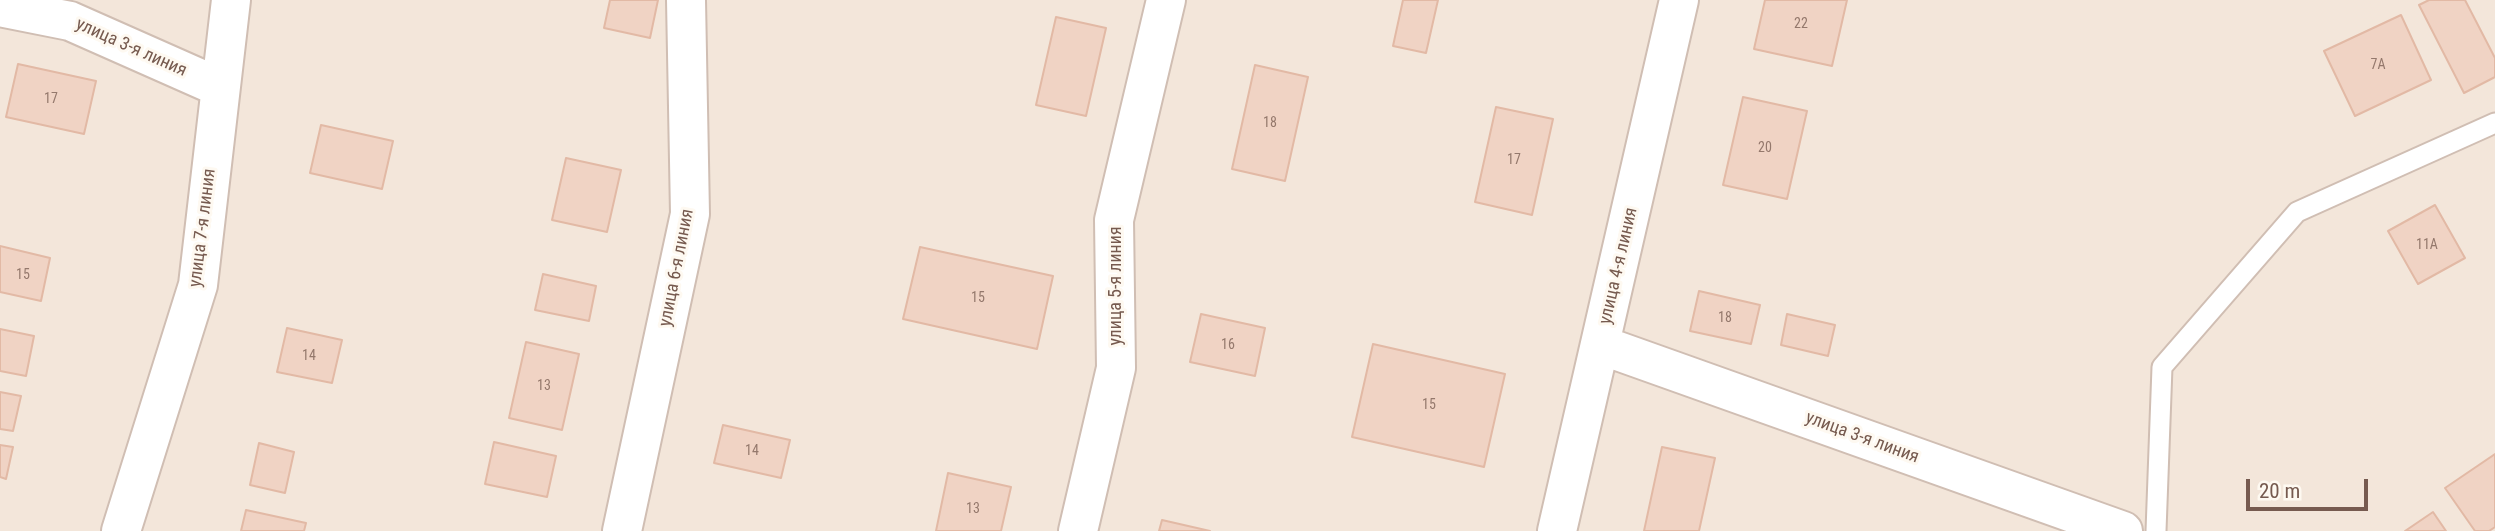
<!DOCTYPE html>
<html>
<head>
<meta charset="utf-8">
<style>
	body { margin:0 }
	#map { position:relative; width:2495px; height:531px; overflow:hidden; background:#fcf4eb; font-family:"Roboto Condensed",sans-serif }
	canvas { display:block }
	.scale { position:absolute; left:2246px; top:479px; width:122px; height:32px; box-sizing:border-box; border:4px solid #765a4f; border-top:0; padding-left:9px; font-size:21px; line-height:24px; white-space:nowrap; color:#765a4f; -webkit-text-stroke:5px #fef9f1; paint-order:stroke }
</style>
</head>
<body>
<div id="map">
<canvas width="2495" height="531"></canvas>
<div class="scale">20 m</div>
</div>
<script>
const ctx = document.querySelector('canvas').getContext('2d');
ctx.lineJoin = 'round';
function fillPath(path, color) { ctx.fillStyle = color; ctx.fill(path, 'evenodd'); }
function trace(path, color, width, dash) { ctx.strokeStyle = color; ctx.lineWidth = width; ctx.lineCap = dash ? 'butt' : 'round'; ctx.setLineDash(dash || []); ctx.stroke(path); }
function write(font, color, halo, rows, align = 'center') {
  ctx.font = font + ' "Roboto Condensed",sans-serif'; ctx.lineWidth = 6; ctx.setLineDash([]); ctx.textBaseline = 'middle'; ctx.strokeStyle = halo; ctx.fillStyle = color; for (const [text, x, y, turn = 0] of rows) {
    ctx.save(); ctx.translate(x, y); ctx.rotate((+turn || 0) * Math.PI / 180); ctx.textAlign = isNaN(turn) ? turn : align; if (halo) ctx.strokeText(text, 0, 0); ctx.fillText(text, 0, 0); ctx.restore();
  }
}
fillPath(new Path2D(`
	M0,0H2495V531H0Z`), '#f3e6da');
const building = new Path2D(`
	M610,0H658L650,38L604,28Z
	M1403,0H1438L1426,53L1393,46Z
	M1765,0H1847L1832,66L1754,49Z
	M2429,0H2465L2495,58V77L2464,93L2419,5Z
	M2401,15L2431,80L2355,116L2324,51Z
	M1056,17L1106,28L1086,116L1036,105Z
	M18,64L96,81L84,134L6,117Z
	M1255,65L1308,77L1285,181L1232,169Z
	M1743,97L1807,111L1787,199L1723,185Z
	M1496,107L1553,119L1532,215L1475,202Z
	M321,125L393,141L382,189L310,173Z
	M566,158L621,170L607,232L552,220Z
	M2435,205L2465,258L2418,284L2388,231Z
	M0,246L50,258L41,301L0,292Z
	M920,247L1053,276L1037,349L903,319Z
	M543,274L596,286L589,321L535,310Z
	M1699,291L1760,305L1751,344L1690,331Z
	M1201,314L1265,328L1255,376L1190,362Z
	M1787,314L1835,325L1828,356L1781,345Z
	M287,328L342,340L332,383L277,372Z
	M0,329L34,336L26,376L0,371Z
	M526,342L579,354L562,430L509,418Z
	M1373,344L1505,374L1484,467L1352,437Z
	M0,392L21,396L13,431L0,429Z
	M723,425L790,440L781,478L714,463Z
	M494,442L556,456L547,497L485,484Z
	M259,443L294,452L285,493L250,485Z
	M0,445L13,447L6,479L0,477Z
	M1662,447L1715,458L1699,531H1644Z
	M2495,454V527L2489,531H2475L2445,488Z
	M948,473L1011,487L1001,531H936Z
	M246,510L306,523L304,531H241Z
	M2433,512L2446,531H2405Z
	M1162,520L1210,531H1159Z`);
fillPath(building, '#f0d3c4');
trace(building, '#e2b9a5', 2);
const service = new Path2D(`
	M2156,531L2162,367L2297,212L2495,123`);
const minor = new Path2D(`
	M0,7L70,21L219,87
	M1601,345L2123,531
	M121,531L198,285L231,0
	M622,531L690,214L686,0
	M1078,531L1116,368L1114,220L1166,0
	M1557,531L1679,0`);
trace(service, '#d0beb3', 23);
trace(minor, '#d0beb3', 42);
trace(service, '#fff', 19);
trace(minor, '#fff', 38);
write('14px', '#94786c', null, [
	["22",1801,24],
	["7А",2378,65],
	["17",51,99],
	["18",1270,123],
	["20",1765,148],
	["17",1514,160],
	["11А",2427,245],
	["15",23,275],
	["15",978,298],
	["18",1725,318],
	["16",1228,345],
	["14",309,356],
	["13",544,386],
	["15",1429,405],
	["14",752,451],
	["13",973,509]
]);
write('18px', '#765a4f', '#fef9f1', [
	["улица 3-я линия",131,48,24],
	["улица 7-я линия",203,228,-83],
	["улица 4-я линия",1619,266,-77],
	["улица 6-я линия",677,268,-79],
	["улица 5-я линия",1116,286,-90],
	["улица 3-я линия",1862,438,20]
]);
</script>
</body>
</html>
